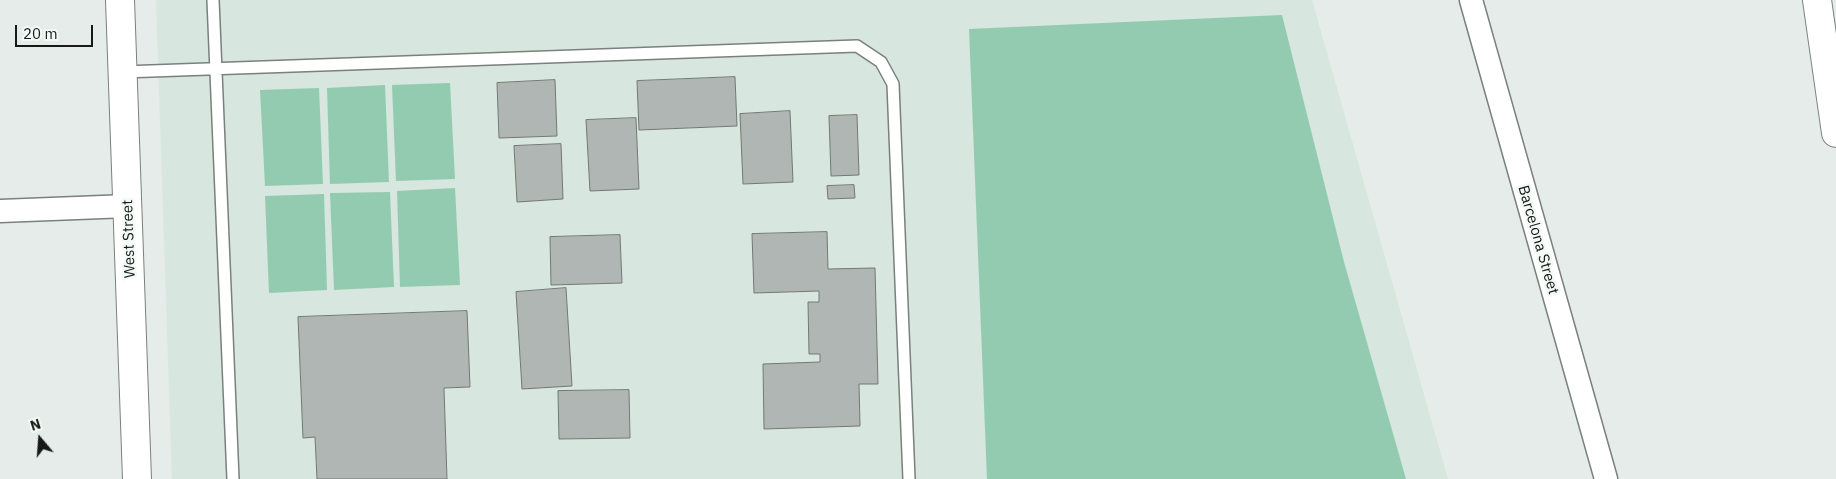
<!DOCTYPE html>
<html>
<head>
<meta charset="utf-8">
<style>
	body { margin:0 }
	#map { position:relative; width:1836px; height:479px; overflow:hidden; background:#e6ece9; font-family:"IBM Plex Sans",sans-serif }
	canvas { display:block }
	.north { position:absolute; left:15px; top:414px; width:50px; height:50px; -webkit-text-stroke:4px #f3faf6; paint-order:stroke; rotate:342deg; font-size:14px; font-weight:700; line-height:20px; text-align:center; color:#161918 }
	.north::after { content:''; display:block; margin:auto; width:18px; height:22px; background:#161918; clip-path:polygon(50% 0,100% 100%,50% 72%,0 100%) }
	.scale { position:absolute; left:15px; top:25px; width:78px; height:22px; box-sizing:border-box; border:2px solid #161918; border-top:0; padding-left:6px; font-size:15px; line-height:18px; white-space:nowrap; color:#161918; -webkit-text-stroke:4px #f3faf6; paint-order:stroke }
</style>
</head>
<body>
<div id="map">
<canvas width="1836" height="479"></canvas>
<div class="north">N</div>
<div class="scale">20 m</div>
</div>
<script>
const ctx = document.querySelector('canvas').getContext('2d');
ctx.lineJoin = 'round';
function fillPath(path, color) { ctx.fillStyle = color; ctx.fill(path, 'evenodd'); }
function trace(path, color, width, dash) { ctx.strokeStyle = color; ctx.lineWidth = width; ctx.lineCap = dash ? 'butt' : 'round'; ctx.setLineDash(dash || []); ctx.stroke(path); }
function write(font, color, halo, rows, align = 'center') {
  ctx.font = font + ' "IBM Plex Sans",sans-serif'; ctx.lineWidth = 5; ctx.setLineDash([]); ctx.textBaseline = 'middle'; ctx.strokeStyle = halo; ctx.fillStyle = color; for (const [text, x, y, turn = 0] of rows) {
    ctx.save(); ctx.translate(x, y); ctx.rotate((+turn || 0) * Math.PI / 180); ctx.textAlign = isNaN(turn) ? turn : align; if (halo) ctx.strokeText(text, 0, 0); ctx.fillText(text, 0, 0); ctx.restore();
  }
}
fillPath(new Path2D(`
	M156,0H1312L1448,479H172Z`), '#d7e6de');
fillPath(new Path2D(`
	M1282,15L1344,262L1406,479H987L969,29Z
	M450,83L455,179L396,181L392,85Z
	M385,85L389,182L330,184L327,88Z
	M319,88L323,184L265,186L260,90Z
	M455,188L460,285L400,287L397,191Z
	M390,192L394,287L334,290L330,193Z
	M324,194L327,290L269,293L265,196Z`), '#93cbb0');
const building = new Path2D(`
	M735,77L737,126L639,130L637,81Z
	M555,80L557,136L499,138L497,83Z
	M790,111L793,182L743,184L740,114Z
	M857,115L859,175L831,176L829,116Z
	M636,118L639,189L590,191L586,120Z
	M561,144L563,199L517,202L514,146Z
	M854,185L855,198L828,199L827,186Z
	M827,232L828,269L875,268L878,384H859L860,426L764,429L763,364L820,362V354H809L808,302H819V291L754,293L752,234Z
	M620,235L622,283L551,285L550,237Z
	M566,288L572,386L522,389L516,292Z
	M467,311L470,387L444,388L447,479H317L315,437L303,438L298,317Z
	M629,390L630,438L559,439L558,391Z`);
fillPath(building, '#b0b6b3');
trace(building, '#747976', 1);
const service = new Path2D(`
	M213,0L233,479
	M123,72L857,46L881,62L893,84L909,479`);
const minor = new Path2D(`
	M1471,0L1606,479
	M0,211L128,206`);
const tertiary = new Path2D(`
	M120,0L137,479
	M1817,0L1836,133`);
trace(service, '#7a807d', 14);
trace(minor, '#7a807d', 25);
trace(tertiary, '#7a807d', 30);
trace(service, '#fff', 11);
trace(minor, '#fff', 22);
trace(tertiary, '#fff', 28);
write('15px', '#161918', '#f3faf6', [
	["West Street",129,239,-92],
	["Barcelona Street",1538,240,74]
]);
</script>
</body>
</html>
